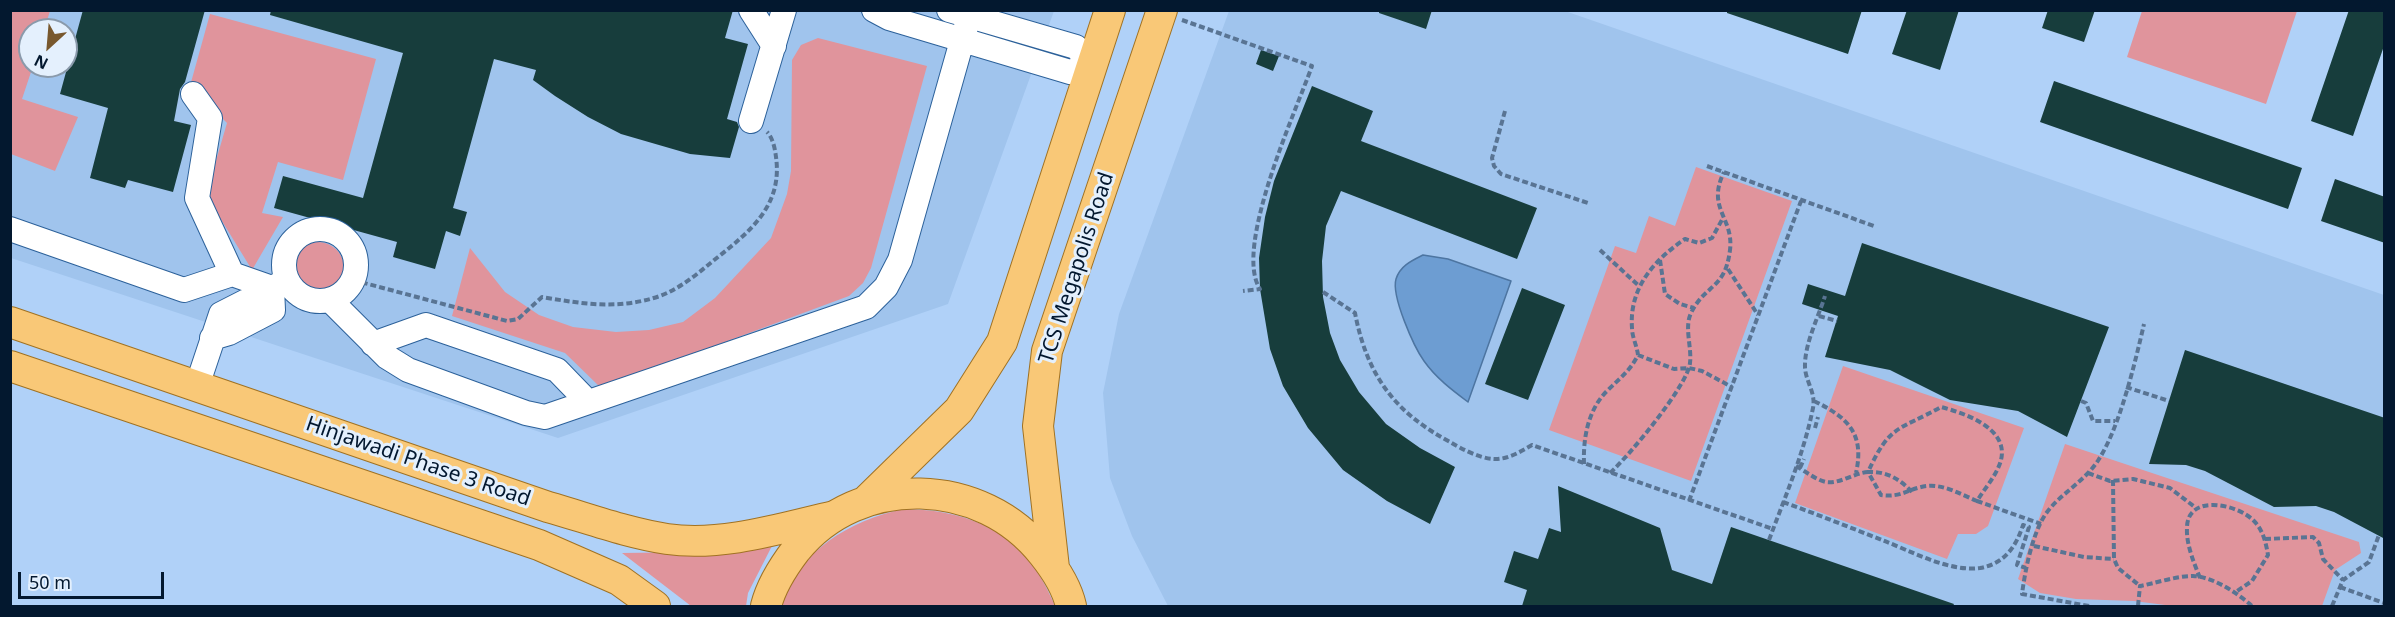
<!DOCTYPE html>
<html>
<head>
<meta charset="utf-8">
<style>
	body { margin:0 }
	#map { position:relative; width:2395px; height:617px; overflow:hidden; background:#b0d1f8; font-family:"Noto Sans",sans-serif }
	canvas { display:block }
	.frame { position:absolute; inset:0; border:12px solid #03182f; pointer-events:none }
	.north { position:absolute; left:18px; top:18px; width:60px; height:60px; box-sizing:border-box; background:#e4f0fd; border:2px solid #8a9aab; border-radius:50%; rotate:206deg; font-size:16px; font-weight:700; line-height:24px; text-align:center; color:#03182f }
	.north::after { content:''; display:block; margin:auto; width:21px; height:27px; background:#78582e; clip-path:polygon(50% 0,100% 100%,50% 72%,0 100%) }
	.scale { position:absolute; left:18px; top:572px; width:146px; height:27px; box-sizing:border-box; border:3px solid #03182f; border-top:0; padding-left:8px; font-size:18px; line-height:21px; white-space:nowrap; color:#03182f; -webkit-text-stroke:4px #e4f0fd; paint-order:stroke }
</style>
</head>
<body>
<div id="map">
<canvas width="2395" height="617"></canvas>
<div class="frame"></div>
<div class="north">N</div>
<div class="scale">50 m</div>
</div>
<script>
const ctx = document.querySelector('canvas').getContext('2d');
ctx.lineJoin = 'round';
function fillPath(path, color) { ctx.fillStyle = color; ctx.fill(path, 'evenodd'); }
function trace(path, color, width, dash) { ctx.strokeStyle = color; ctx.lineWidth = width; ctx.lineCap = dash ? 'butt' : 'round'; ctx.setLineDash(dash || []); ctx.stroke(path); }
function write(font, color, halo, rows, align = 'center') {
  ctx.font = font + ' "Noto Sans",sans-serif'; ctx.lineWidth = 6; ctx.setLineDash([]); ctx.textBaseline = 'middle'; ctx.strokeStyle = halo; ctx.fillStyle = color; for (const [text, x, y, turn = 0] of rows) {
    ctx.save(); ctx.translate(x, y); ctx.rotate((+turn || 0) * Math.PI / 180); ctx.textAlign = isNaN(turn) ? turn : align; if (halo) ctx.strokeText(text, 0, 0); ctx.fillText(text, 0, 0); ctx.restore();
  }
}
fillPath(new Path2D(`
	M11,11H1054L948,304L558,438L11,258ZM30,30H66V66H30Z
	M1229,11H1565L2384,295V606H1168L1132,536L1110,478L1103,393L1119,314Z`), '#a0c4ed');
fillPath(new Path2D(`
	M10,11H50L44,30H30V66H33L22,99L78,117L55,171L11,154Z
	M2142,11V10L2297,11L2266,104L2127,57Z
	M210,14L376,59L343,180L278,162L262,213L283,217L252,270L206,195L227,123L190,86Z
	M818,38L927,66L871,268L863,283L849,296L601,388L565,353L452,316L470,248L505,292L539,315L573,327L616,332L649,330L683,322L715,298L771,238L787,194L791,171L792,60L801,45Z
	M1696,167L1792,201L1691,481L1549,430L1615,246L1636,253L1649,216L1675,226Z
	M292 268a26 26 0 1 1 52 0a26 26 0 1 1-52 0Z
	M1843,366L2024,428L1988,526L1976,534H1958L1947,559L1795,503Z
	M2065,444L2359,542L2361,553L2335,570L2322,606H2173L2134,601L2076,599L2040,593L2018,579Z
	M903,509C976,510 1027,536 1055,606H782C798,550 850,521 903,509Z
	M774,542L748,593L746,606H691L622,553L696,552Z`), '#e0949c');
const water = new Path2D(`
	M1423,255L1448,259L1511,281L1468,402C1452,390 1436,378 1424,361C1414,347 1391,296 1396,279C1400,266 1411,261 1423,255Z`);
fillPath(water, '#6d9dd2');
trace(water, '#4d75a1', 1.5);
fillPath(new Path2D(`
	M83,10H205L185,82L180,89L174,121L191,125L173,192L128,180L125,188L90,178L108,108L60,94Z
	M271,10H733L725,38L748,44L727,119L737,122L739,127L730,158L690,154L621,134L588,117L555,96L533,80L536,70L494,59L453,208L467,212L460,236L446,231L435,269L393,257L397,242L274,208L283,176L363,198L403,53L270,15Z
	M1379,10H1432L1426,29L1379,13Z
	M1727,10H1862L1848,54L1727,13Z
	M1907,10H1959L1940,70L1892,54Z
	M2048,10H2095L2084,42L2042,28Z
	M2349,10H2385V43L2353,136L2311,121Z
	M1261,50L1279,56L1273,71L1256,64Z
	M2054,81L2302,168L2288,209L2040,122Z
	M1312,86L1373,111L1361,141L1537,208L1517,259L1341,191L1326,226L1322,261L1323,297L1330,333L1340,360L1359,392L1386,424L1420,448L1455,467L1430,524L1387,501L1343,470L1308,428L1283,386L1270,349L1260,289L1259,258L1265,217L1274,181Z
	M2335,179L2385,197V243L2321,221Z
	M1862,243L2109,327L2067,437L2018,411L1950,400L1890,370L1825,357L1838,316L1802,304L1808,284L1845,296Z
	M1522,288L1565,305L1528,400L1485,384Z
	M2185,350L2385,418V539L2334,512L2316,506L2274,507L2205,471L2186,465L2149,464Z
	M1558,486L1660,528L1672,570L1712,584L1731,527L1954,604L1953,606H1522L1527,590L1504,582L1514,551L1538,559L1549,528L1561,532Z`), '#173d3c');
const minor = new Path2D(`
	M751,10L774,46
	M874,10L889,18L1070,72L1092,64L1076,47L949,10
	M193,94L210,118L197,198L232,274
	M751,121L784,10
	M284 265a36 36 0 1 1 72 0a36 36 0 1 1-72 0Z
	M10,229L184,290L232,274L272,288
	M330,300L387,357L408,370L526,413L545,417L866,307L886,287L900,260L969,16
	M212,338L229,333L273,310L272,288
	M373,344L426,325L557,370L588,402
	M197,386L221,314L280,284`);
const major = new Path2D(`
	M10,322L548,507C587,518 627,533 667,539C722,547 782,528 834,516
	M10,366L539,545L619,580L655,606
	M867,500L959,410L1002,342L1110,10
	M1054,568L1038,426L1047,351L1162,10
	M766,606C771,586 783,567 796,550C859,472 982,476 1043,554C1055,569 1067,588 1071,606`);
trace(minor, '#2c619a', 26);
trace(major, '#a07223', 32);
trace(new Path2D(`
	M1182,20L1312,66C1296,111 1233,248 1260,289L1243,291
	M1505,111L1492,158L1494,166L1501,174L1588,203
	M1707,166L1874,226
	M1600,250L1639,286
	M1660,260L1665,294L1680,304L1694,308
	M1728,269L1758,315
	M353,280L507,321L518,319L542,297C583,304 619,310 660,296C681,288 697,274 713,261C748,233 783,207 776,157C775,149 773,138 767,132
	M1323,292L1355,313C1367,375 1394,412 1450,442C1462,449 1479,458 1493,459C1507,460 1520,452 1532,445L1773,529
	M1819,316L1837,321
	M1638,355L1674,369L1689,368L1702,371L1732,387
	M2126,387L2169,401
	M1814,401C1847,417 1865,433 1856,473
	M2081,401L2086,403L2093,421H2115
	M1815,428L1818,417
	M1584,464C1583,438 1588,409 1608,390C1620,378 1630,371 1638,355C1637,346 1632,337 1632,328C1629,288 1654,260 1685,239L1699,243L1712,238L1723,218
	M1796,466C1805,471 1816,480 1826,482C1840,484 1854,473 1868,472C1890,424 1898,431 1941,407C1964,413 2009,428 2001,460C1997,475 1985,488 1977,501L2041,524
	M1800,468L1804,459
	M1610,473C1629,456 1688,385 1690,363C1692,347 1684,328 1691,313C1706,283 1725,290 1730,250C1734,217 1706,209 1724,172
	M2088,473L2110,481L2133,479L2170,488L2196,508
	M2113,480L2114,559L2118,568L2140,586
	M1912,492C1900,479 1886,471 1868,472L1881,495C1902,498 1909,488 1927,486C1944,484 1962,495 1977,501
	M1689,501L1801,201
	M1783,502C1816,514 1849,527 1882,540C1911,551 1948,572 1980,568C2004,564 2016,547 2023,525L2029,527L2017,565L2026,568
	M2265,539L2313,537L2319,543L2323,559L2343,580
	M1769,540C1785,497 1804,453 1813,408C1816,393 1806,382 1805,368C1804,345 1818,318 1825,296
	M2034,546L2084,557L2114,559
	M2200,578C2194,563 2186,544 2187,528C2187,493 2238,504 2254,521C2263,530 2266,543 2268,555L2252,581L2234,593
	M2340,587L2384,603
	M2089,606L2022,594C2025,571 2032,535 2045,515C2059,494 2085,482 2099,459C2120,426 2135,363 2144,324
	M2138,606L2140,586C2156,583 2176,576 2193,576C2214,577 2237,593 2252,606
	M2332,606L2343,580L2369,562L2379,535`), '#597493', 4, [6, 3]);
trace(minor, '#fff', 24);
trace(major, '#f9c877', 30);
write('21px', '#03182f', '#e4f0fd', [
	["TCS Megapolis Road",1077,268,-72],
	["Hinjawadi Phase 3 Road",418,462,19]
]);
</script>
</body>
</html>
